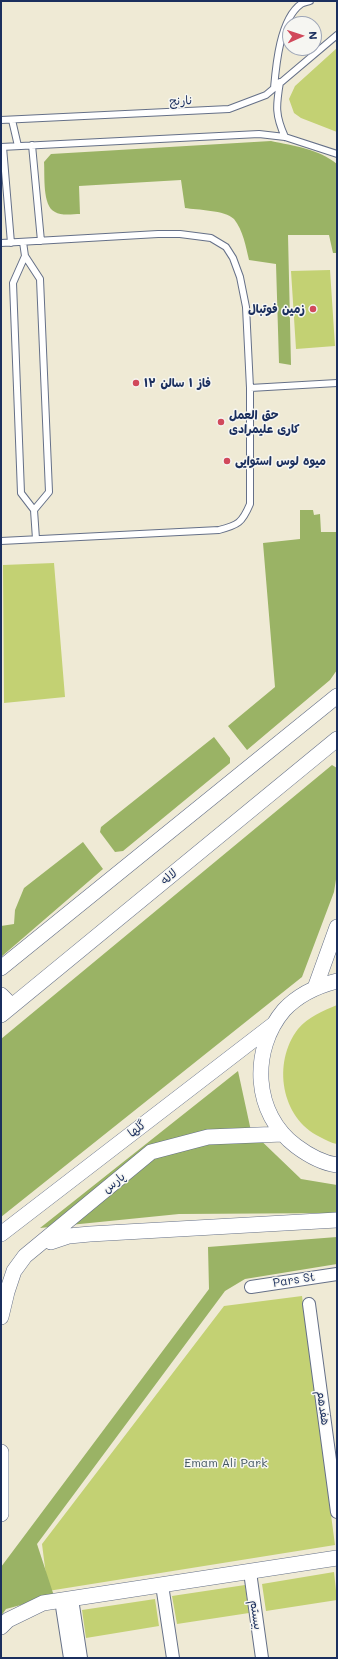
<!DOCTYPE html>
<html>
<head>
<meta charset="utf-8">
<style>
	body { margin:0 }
	#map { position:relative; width:338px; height:1659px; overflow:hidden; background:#efead5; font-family:Mali,sans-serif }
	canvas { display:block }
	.frame { position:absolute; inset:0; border:2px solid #1b2f5e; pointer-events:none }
	.north { position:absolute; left:282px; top:16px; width:40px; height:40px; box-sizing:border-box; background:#f6f6f2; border:1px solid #9ea6b7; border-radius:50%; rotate:87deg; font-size:11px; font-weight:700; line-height:16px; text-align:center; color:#1b2f5e }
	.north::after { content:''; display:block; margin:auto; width:14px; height:18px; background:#d1495b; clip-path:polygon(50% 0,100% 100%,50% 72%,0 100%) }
</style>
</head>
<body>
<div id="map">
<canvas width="338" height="1659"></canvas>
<div class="frame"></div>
<div class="north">N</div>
</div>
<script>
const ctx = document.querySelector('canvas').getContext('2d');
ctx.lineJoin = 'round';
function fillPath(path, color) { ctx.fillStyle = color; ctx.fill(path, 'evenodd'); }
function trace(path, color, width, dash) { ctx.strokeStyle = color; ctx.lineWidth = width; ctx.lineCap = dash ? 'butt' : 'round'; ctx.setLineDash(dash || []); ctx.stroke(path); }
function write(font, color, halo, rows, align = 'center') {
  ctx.font = font + ' Mali,"Playpen Sans Arabic",sans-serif'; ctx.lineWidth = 3; ctx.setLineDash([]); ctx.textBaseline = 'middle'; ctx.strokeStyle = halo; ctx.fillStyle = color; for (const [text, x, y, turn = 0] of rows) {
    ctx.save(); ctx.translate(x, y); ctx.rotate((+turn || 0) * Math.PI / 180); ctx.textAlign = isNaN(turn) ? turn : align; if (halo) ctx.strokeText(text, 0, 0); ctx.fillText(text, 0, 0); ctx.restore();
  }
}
fillPath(new Path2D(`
	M337,48V132L301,118L294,113L289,99L295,86Z
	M330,270L335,346L296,349L291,271Z
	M54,563L65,697L4,703L3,565Z
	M337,1005V1144C331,1143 326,1140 320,1137C281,1118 272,1063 298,1029C308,1017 323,1011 337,1005Z
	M302,1296L335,1545L48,1591L42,1544L224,1306Z
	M334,1572L337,1600L266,1611L262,1584Z
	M245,1585L249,1613L177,1624L172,1596Z
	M155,1599L159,1626L86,1638L82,1610Z`), '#c3d173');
fillPath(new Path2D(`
	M271,141C294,146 319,149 337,164V253H333L329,235H288L291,365L279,363L276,264L249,260C246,247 243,230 234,219C225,210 197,210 185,208L181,180L79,186L80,214C73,214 61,216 55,212C42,206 45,175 44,162L51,154Z
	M300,510H313L314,515L320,514L321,532H337V670L330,680L247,750L228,726L275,687L263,543L300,539Z
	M214,737L230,758V763L123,851L115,852L100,832L101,827Z
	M332,765L337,768V873L334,892L302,977L1,1217V1039Z
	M83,842L103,869L1,957V926L14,924L15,910L24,888Z
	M238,1071L251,1131L301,1179L337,1185V1213L179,1214L40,1228Z
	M337,1237V1264L245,1279L225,1291L37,1544L54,1596L6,1609L1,1616V1567L209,1289L208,1247Z`), '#9ab365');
const service = new Path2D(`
	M280,82C276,106 275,115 285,137
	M274,88C276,65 280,19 301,4C303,3 307,2 310,1
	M1,120L229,109L266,95L337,35
	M12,120L18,146
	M32,145L41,241
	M1,147L259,134L285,137L337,154
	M3,147L11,243
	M23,242L25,256
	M1,243L158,234H180L211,238L226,247L233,258L240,277L246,307L250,388V504C242,523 238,525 219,530L1,541
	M250,388L337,383
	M34,510L49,492L40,279L25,256L13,283L21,493L34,510L36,539`);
const minor = new Path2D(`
	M251,1287L337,1274
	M309,1304L337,1512
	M250,1572L262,1658
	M162,1585L173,1658
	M72,1599L81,1658
	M61,1600L70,1658`);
const tertiary = new Path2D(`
	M1,968L337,696
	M337,981C317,986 298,995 284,1010C250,1050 253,1114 296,1146C308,1155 322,1163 337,1165
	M315,988L337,927
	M1,995L12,1006
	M1,1015L337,739
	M1,1234L274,1024
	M51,1242L69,1236L90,1234L337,1220
	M1,1317L7,1292L14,1271L25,1256L151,1152L208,1137L283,1134
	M1,1452V1514
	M1,1627L8,1620L43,1603L337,1558`);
trace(service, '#657088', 8);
trace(minor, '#657088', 14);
trace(tertiary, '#657088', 16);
trace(service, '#fff', 6);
trace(minor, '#fff', 12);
trace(tertiary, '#fff', 15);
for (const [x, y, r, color] of [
	[313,309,4,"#d1495b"],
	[136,383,4,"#d1495b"],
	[221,422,4,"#d1495b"],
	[227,461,4,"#d1495b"]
]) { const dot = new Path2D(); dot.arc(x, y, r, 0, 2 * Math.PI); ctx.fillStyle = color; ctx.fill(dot); trace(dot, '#f6f6f2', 1.5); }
write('12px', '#1b2f5e', '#f6f6f2', [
	["نارنج",181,101,-3],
	["لاله",169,877,-39],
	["گلها",137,1129,-38],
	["پارس",114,1183,-40],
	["Pars St",294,1280,-9],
	["هفدهم",323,1408,82],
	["بیستم",256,1615,82]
]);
write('bold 12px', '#1b2f5e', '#f6f6f2', [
	["زمین فوتبال",305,309,"right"],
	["فاز ۱ سالن ۱۲",144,383],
	["حق العمل",229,415],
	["کاری علیمرادی",229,429],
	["میوه لوس استوایی",235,461]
], 'left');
write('12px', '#455863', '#f6f6f2', [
	["Emam Ali Park",226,1463]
]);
</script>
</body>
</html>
